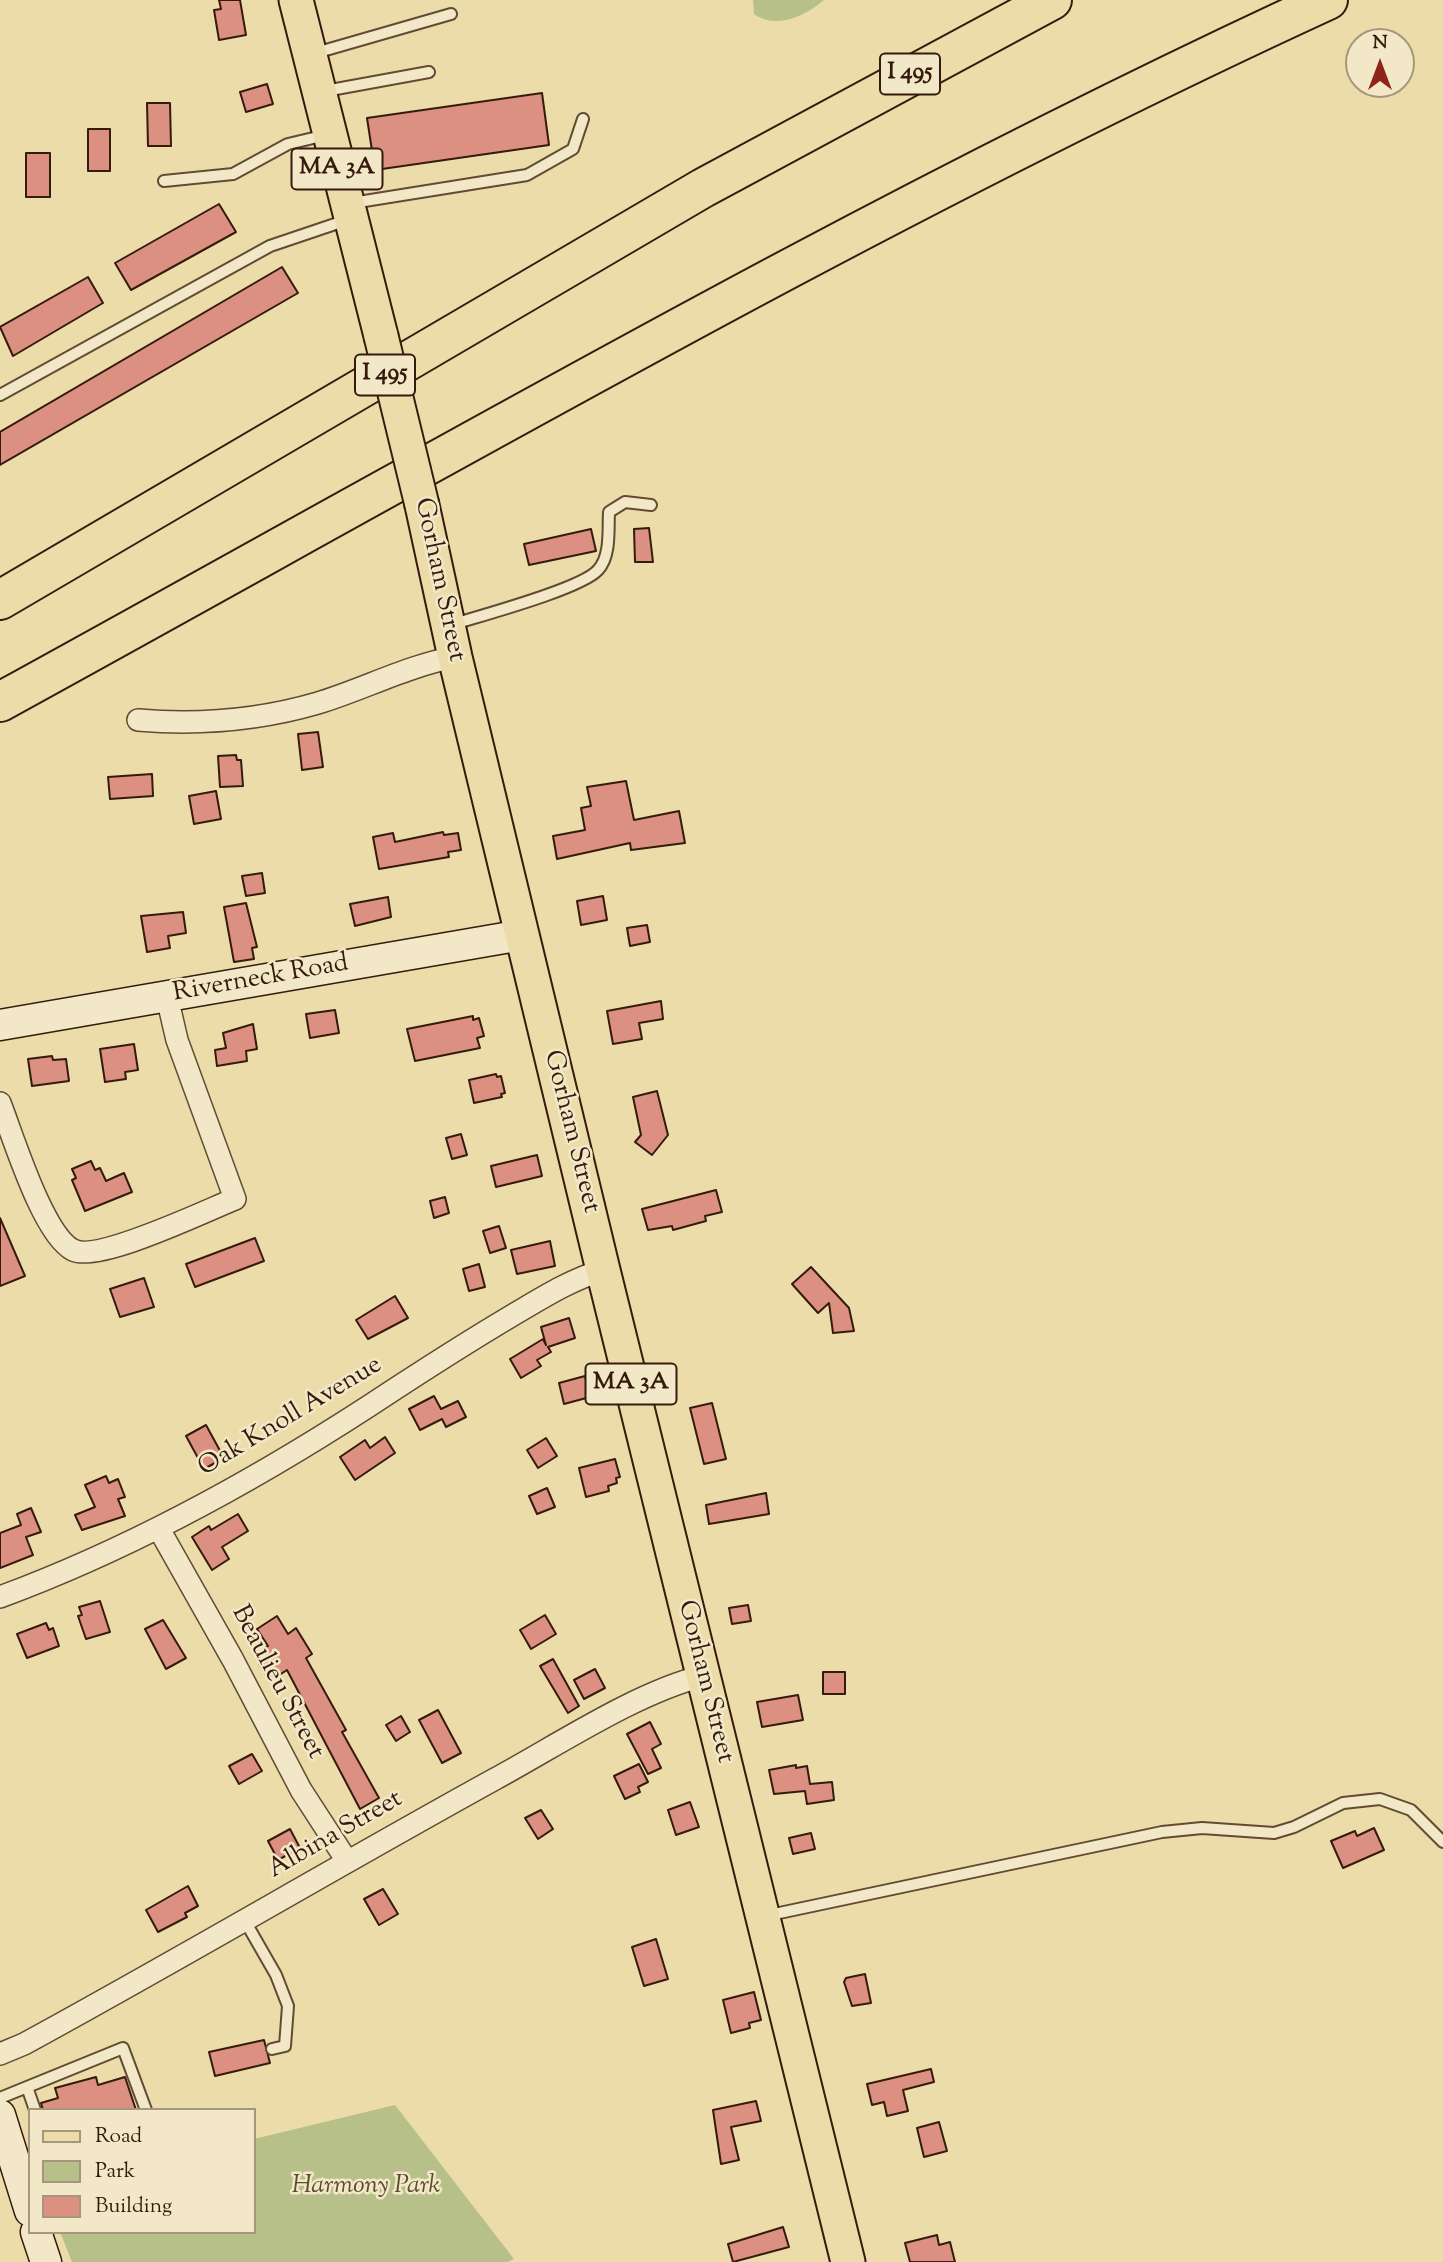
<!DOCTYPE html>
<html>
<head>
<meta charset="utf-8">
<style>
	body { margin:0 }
	#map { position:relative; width:1443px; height:2262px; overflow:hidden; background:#ebdca9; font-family:"Sorts Mill Goudy",serif }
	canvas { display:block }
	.legend { position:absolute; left:28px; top:2108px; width:228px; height:126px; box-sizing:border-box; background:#f2e8c7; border:2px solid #a6967d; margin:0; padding:9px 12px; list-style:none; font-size:21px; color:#351b0d }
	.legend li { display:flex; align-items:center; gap:14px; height:35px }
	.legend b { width:35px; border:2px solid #a6967d }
	.north { position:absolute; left:1345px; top:28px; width:70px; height:70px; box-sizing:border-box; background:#f2e8c7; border:2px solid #a6967d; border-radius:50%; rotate:0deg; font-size:19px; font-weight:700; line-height:28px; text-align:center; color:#351b0d }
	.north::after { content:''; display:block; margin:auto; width:24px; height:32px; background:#8f2418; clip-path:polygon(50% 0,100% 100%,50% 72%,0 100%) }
</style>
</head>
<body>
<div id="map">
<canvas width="1443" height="2262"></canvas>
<ul class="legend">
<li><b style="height:9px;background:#ebdca9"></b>Road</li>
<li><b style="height:19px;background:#b7c088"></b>Park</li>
<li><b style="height:19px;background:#db9081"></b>Building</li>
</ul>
<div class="north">N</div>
</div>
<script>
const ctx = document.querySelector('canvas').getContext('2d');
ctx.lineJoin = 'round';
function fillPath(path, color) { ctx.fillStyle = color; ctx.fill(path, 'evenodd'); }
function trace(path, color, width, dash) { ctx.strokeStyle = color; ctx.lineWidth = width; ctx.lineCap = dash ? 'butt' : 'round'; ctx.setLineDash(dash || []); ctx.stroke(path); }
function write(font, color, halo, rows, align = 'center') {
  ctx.font = font + ' "Sorts Mill Goudy",serif'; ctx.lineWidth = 5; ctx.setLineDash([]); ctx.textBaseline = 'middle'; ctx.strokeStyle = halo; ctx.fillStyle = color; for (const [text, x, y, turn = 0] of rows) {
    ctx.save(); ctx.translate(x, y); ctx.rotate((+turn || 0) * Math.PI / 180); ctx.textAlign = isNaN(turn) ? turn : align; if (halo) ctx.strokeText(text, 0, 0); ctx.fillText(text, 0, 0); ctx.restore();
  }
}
fillPath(new Path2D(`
	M753,0H824C805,16 777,30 754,14Z
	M395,2105L514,2259L508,2262H72L60,2232H254V2139Z`), '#b7c088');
const building = new Path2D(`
	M219,0H240L246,35L219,40L214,10L221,9Z
	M267,84L273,104L246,112L240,92Z
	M542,93L549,145L375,170L367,118Z
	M147,103H170L171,146H148Z
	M88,129H110V171H88Z
	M26,153H50V197H26Z
	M219,204L236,232L131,290L115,263Z
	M282,267L298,293L0,465V432Z
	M88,277L103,303L13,356L0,327Z
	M649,528L653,562H635L634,529Z
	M591,529L596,551L529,565L524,544Z
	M318,732L323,767L302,770L298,734Z
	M236,755L237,760H241L243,786L220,787L218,756Z
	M152,774L153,796L110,799L108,777Z
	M626,781L634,820L679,811L685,843L631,850L630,843L557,859L553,836L585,830L581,808L591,806L587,787Z
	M216,791L221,819L194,824L189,796Z
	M443,832L444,835L458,833L461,850L448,852L449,857L379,869L373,837L393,833L395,842Z
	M262,873L265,893L246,896L242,876Z
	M603,896L607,920L581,925L577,901Z
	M388,897L391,917L355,926L350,904Z
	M246,903L257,947L252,948L254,959L234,962L224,907Z
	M183,912L186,933L168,936L170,948L147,952L141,916Z
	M647,925L650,942L630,946L627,928Z
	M661,1001L663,1019L639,1023L642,1039L613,1044L607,1011Z
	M335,1010L339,1033L310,1038L306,1014Z
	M473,1016V1020L479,1018L484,1036L477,1038L480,1048L415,1061L407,1029Z
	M253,1024L257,1049L246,1051L247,1061L217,1066L215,1050L226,1048L223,1033Z
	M134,1044L138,1070L125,1072L126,1079L105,1082L100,1049Z
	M52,1056L53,1060L66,1059L69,1081L32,1086L28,1059Z
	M496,1074L497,1077L501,1076L505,1093L501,1094L502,1097L474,1103L469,1080Z
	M657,1091L668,1135L652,1155L635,1142L641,1135L633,1097Z
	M461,1134L467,1155L452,1159L446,1138Z
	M537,1155L542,1176L496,1187L491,1166Z
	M91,1161L95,1170L100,1168L106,1181L124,1173L132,1192L85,1211L72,1180L76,1178L72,1169Z
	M716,1190L722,1212L705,1216L706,1221L673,1230L672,1226L648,1230L642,1209Z
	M445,1197L449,1213L434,1218L430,1201Z
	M0,1218L25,1276L0,1286Z
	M499,1226L506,1248L490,1253L483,1231Z
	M255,1238L264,1261L195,1287L186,1264Z
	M550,1241L555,1266L517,1274L511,1250Z
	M479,1264L485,1287L469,1291L463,1269Z
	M811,1267L849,1308L854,1331L833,1333L829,1303L818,1313L792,1284Z
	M144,1278L154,1307L120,1317L110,1289Z
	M395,1296L408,1318L368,1339L356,1320Z
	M569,1318L575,1338L548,1347L551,1352L537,1360L541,1366L521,1378L510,1359L543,1339L546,1345L541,1327Z
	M585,1376L590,1397L564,1404L559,1383Z
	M434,1396L441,1409L458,1401L466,1417L446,1427L442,1419L420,1430L409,1409Z
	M712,1403L726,1459L704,1464L690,1408Z
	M206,1425L224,1458L204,1469L186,1436Z
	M385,1437L395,1453L355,1480L340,1457L365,1440L370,1448Z
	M546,1438L557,1456L538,1468L527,1450Z
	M615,1459L620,1477L616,1478L617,1483L608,1486L609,1491L586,1497L579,1468Z
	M106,1476L109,1483L118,1479L125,1497L118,1499L125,1516L82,1530L75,1515L95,1507L85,1485Z
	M547,1488L555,1507L537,1514L529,1496Z
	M766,1493L769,1514L709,1524L706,1505Z
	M31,1508L41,1532L26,1537L33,1555L0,1568V1533L21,1525L17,1514Z
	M238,1514L248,1531L222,1547L229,1559L212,1570L192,1537L209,1526L211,1530Z
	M100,1601L110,1632L86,1639L78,1616L82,1615L79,1607Z
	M748,1605L751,1621L732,1624L729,1608Z
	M545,1615L556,1634L531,1649L520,1630Z
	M277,1616L288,1634L296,1628L312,1654L306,1658L346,1730L342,1732L379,1798L360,1809L287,1670L270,1681L259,1664L269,1658L263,1649L268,1646L257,1629Z
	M163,1620L186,1658L166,1669L145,1629Z
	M46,1623L49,1630L53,1628L59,1646L27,1658L17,1634Z
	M553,1659L579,1706L568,1713L540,1666Z
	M595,1669L605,1688L584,1699L574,1680Z
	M823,1672H845V1694H823Z
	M798,1695L803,1720L762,1727L757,1702Z
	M438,1710L461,1753L442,1763L419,1720Z
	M401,1716L410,1732L396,1741L386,1725Z
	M650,1722L661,1744L652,1749L661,1768L648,1774L627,1734Z
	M252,1754L262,1771L239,1784L229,1766Z
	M639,1764L648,1782L638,1787L640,1792L625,1799L614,1776Z
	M796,1765V1768L807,1766L810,1784L832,1782L834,1800L807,1804L805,1791L774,1794L769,1770Z
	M690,1802L699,1827L676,1835L668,1810Z
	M541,1810L553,1829L538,1839L525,1818Z
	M1374,1828L1384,1850L1343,1868L1331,1841L1355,1831L1357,1836Z
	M290,1829L300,1848L278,1860L268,1841Z
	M811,1833L815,1849L793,1854L789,1838Z
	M188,1886L198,1906L185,1913L187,1917L158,1932L146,1910Z
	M383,1889L398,1914L379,1925L364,1899Z
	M656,1939L668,1979L644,1986L632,1947Z
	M865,1974L871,2003L852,2006L844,1982L846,1978Z
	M754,1992L761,2020L749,2023L750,2028L731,2033L723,2000Z
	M264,2040L270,2063L215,2076L209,2052Z
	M931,2069L934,2082L903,2090L908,2111L887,2116L884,2102L872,2105L867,2084Z
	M96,2077L98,2085L125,2077L136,2110H43L41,2103L58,2098L55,2088Z
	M756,2101L761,2121L731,2127L739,2160L721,2164L713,2110Z
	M939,2122L947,2151L924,2157L917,2128Z
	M783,2227L789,2247L733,2262L728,2244Z
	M937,2235L939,2245L950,2242L955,2262H910L905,2243Z`);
fillPath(building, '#db9081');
trace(building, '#351b0d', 2);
const lane = new Path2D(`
	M312,54L451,14
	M325,91L429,72
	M164,181L233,174L288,144L326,135
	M352,203L527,175L573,149L583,119
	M0,395L270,246L347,220
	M451,625C479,616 581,589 598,570C611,556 608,530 609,512L625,502L651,505
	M765,1916L1162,1832L1202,1828L1274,1833L1294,1827L1343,1803L1380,1799L1411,1810L1443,1842
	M245,1921L276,1975L288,2006L285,2046L272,2049
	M27,2087L35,2110
	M0,2098L123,2048L146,2110`);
const street = new Path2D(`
	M138,720C198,725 260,720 318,703C364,689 407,666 455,657
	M0,1103C13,1136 43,1235 73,1250C98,1263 207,1210 235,1199L177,1040L167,997
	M159,1529L233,1660L301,1790L347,1861
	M0,1597C130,1549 252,1482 369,1406C416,1375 464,1344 513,1315C542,1298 570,1280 603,1270
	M0,2054L24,2044C182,1958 337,1866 495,1779C556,1746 637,1692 703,1676`);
const secondary = new Path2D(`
	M0,1025L522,935
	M0,2115L30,2211
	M36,2232L46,2262`);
const primary = new Path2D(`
	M296,0L381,336
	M422,505L455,657L603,1270L848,2262`);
const highway = new Path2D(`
	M0,600L703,188L1052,0
	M0,702C439,461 873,209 1328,0`);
trace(lane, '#624b34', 14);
trace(street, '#624b34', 24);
trace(secondary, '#351b0d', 33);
trace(primary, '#351b0d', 37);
trace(highway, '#351b0d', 42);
trace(lane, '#f2e8c7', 10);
trace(street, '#f2e8c7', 21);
trace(secondary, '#f2e8c7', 30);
trace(primary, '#ebdca9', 33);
trace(highway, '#ebdca9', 38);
const primaryBridge = new Path2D(`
	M381,336L422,505`);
trace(primaryBridge, '#351b0d', 37, []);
trace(primaryBridge, '#ebdca9', 33);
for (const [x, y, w] of [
	[910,74,60],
	[337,169,91],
	[385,375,60],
	[631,1384,91]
]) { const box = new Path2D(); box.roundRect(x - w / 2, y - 20.5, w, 41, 5); ctx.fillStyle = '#f2e8c7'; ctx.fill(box); trace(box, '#351b0d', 2); }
write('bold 24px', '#351b0d', null, [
	["I 495",910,74],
	["MA 3A",337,169],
	["I 495",385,375],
	["MA 3A",631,1384]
]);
write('26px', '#351b0d', '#f2e8c7', [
	["Gorham Street",438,580,78],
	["Riverneck Road",261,980,-10],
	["Gorham Street",570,1132,76],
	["Oak Knoll Avenue",291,1418,-31],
	["Gorham Street",704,1682,76],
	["Beaulieu Street",276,1683,62],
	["Albina Street",336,1836,-30]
]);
write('italic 26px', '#5c4d32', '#f2e8c7', [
	["Harmony Park",366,2188]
]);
</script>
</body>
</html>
